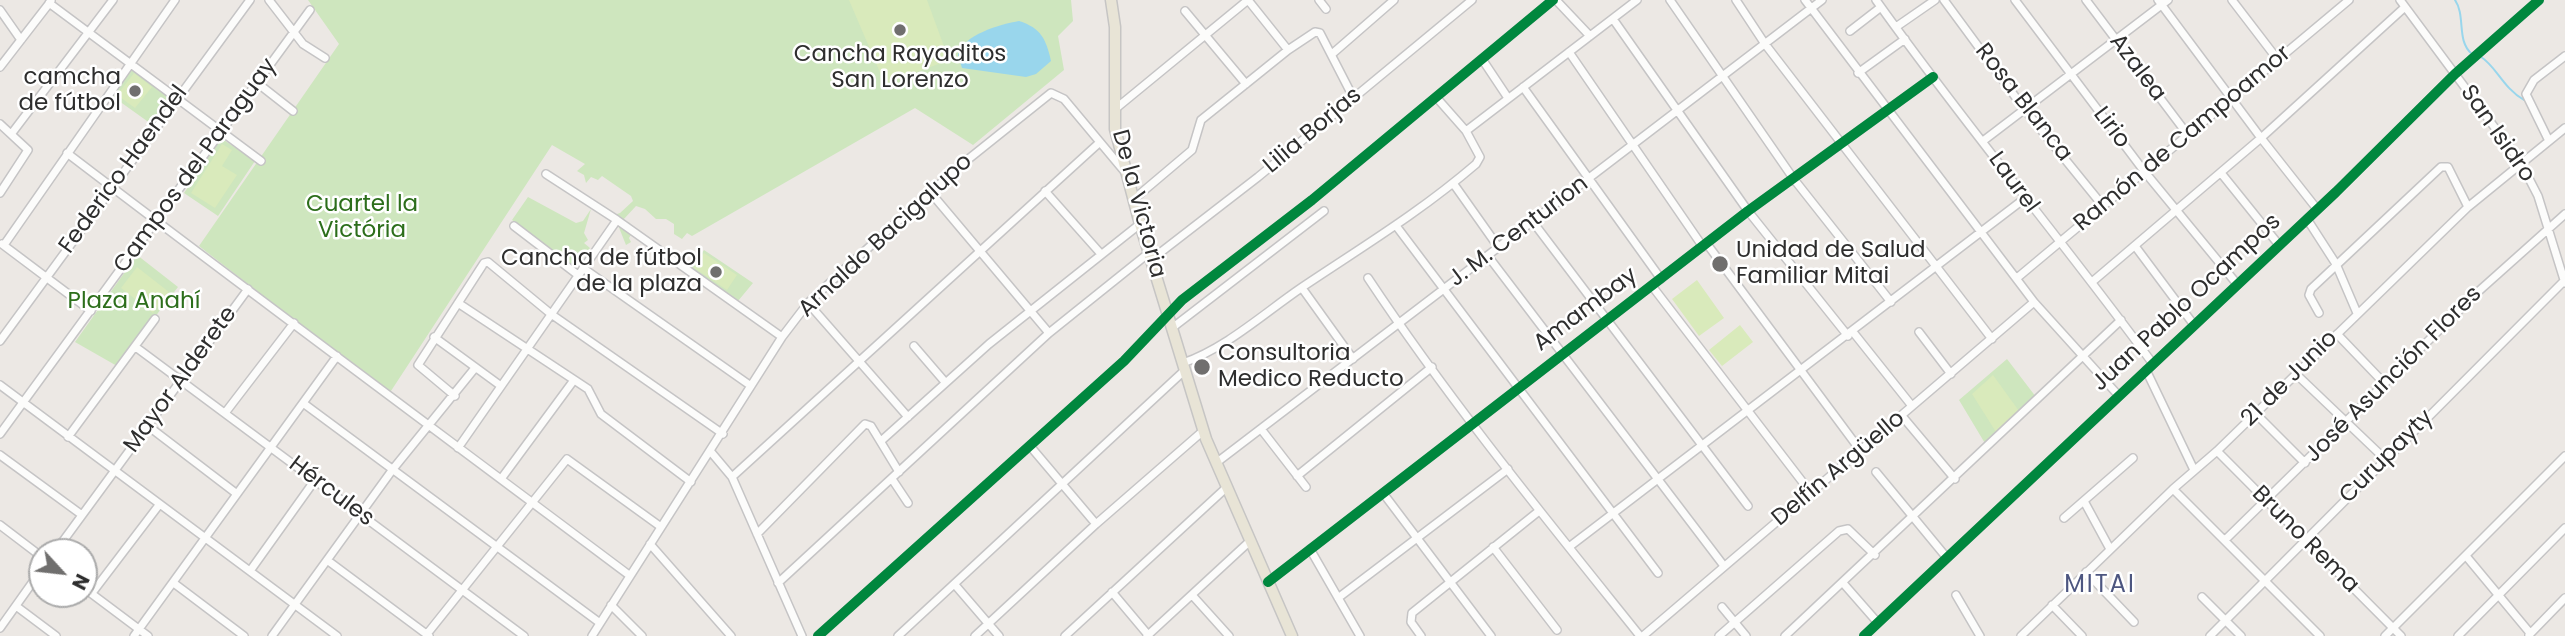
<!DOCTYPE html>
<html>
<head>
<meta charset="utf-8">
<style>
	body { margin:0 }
	#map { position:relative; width:2565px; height:636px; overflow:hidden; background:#ece8e4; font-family:Poppins,sans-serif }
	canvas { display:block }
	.north { position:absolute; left:28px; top:538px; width:70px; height:70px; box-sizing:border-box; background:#fff; border:2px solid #ababab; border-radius:50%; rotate:117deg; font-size:19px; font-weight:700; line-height:28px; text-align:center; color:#2e2e2e }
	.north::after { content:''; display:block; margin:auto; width:24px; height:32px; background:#706f6e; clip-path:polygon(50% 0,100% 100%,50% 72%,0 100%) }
</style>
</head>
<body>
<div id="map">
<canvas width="2565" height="636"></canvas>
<div class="north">N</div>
</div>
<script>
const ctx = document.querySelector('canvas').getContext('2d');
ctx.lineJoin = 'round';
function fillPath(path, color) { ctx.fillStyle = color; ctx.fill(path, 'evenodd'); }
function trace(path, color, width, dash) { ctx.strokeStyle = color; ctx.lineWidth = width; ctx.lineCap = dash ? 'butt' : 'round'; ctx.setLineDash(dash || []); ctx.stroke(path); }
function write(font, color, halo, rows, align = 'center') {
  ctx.font = font + ' Poppins,sans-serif'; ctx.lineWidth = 5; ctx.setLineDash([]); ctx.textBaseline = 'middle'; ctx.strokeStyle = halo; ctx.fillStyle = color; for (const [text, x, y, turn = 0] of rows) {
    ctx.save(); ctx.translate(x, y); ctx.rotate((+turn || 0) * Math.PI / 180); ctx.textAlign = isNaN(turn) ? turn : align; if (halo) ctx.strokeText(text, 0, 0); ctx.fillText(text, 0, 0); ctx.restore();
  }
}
fillPath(new Path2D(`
	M308,0H1071L1073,21L1058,36L1064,70L973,145L915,108L692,236L687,233L682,239L674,234V224L666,219H656L645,209L636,206L623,220L630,223L632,233L629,238L631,242L626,245L614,215L620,213L633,201L631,196L602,176L598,180L591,177L586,183L584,175L577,171L585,164L552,145L389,394L199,246L339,44Z
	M133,68L174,99L154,126L112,96Z
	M221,138L255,161L218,216L184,193Z
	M528,197L576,223L583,221L591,209L584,233L588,240L584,243L590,248L576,268L512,220Z
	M704,250L753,283L738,301L689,271Z
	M137,255L178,287L117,366L75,342Z
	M2007,359L2036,397L1986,445L1959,400Z`), '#cee6be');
fillPath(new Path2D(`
	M849,0H927L949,60L885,84Z
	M134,73L152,87L135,108L117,95Z
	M222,144L232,150L222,166L237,175L215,208L191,193Z
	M704,253L737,275L727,290L694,268Z
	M137,267L169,292L153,313L121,288Z
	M1697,280L1724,318L1699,336L1672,299Z
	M1740,325L1753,342L1722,366L1709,350Z
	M1993,375L2019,411L1996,432L1972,394Z`), '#d9eabb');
fillPath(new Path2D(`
	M1019,21C1041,28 1046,39 1051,61L1036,74L1026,77L962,68L958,55C962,35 1001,24 1019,21Z`), '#99d6ec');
trace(new Path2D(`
	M2455,0C2466,16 2456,41 2472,54
	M2481,57C2496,66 2503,88 2524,100`), '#99d6ec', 2);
const minor = new Path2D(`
	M269,0L303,44L325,58
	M1248,0L1288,50
	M1319,0L1326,9
	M1556,0L1590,36
	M1670,0L1793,178L1891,302
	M1736,0L1765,44L1992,339
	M1805,0L2034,302L2119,396
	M1876,0C1964,124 2063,241 2153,364
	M1944,0L2025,110L2103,206
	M2015,0L2144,171L2237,284
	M2086,0L2188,135
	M2232,0L2278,60
	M2400,0L2521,163L2538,196L2565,283
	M49,3L261,161
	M0,10L21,40
	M1185,11L1246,84
	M1613,19L1748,211L1848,336
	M1896,27L1935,0
	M1850,31L1881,7
	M1569,52L1703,247
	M1332,54L1394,0
	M1482,59L1508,98
	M0,67L51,1
	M1858,73L1905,39
	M256,82L293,111
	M1523,87L1661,279
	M1114,110L1248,0
	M0,124L28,150L0,193
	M1466,131L1637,0
	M12,133L113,0
	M1983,141L2168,0
	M2549,141L2526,94L2534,80L2565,56
	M67,153C253,295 441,434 629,575
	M2221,173L2279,245
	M546,174L617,220L782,337
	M1453,183L1499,248
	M1045,191L1101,254
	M931,193L1049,333
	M1134,199L1192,150L1201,120L1288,50L1315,32L1320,33L1353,97
	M2317,209L2261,138L2405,7
	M2307,219L2336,264L2357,313
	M1533,222L1748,506
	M514,226L578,275
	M1397,227L1658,573
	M2,244L91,311
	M1707,244L1860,450
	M4,245L175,0
	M2135,246L2194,325
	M1488,256L1724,566
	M1152,259L1258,177L1472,0
	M583,268L751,386
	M1368,278C1451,403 1547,520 1640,636
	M2017,278L2349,0
	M2092,282L2261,138L2158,0
	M1652,286L1811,493
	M1302,288L1353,359
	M458,303L588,389L601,414L691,482
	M808,303L908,417
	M2319,313L2309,295L2311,289L2441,167H2448L2468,207
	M1172,328L1324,211
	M1853,332L1912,406
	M1919,332L1951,374
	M2337,334L2385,384
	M434,337L501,386
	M0,341L250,0
	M914,346L945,382
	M137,348L524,636
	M1183,363C1226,348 1263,314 1301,288C1362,247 1419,213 1476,164L1480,157L1466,131L1436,97
	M2146,370L2194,470
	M2296,374L2385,459
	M0,385L337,636
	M455,396L418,365L484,263L488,262L551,314L723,434
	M303,403L600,623
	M225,413L294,323
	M2256,414L2305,463
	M1902,416L1955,479
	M148,426L237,494
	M1261,429L1306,487
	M0,434L310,10
	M68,437L155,319
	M881,441L989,344L1140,224
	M1030,446L1096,524
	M458,448L617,220
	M2217,451L2401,636
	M711,452L732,477L802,636
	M0,455L82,515
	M1216,463L1822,0
	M1876,472L1947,558
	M1297,476L1432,367
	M732,477L1099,143
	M501,479L574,380
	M892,479L908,503
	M2173,489L2320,636
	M1383,493L1491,636
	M2085,503L2110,549
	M2064,518L2133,458
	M0,525L42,557
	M757,534L865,424L871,426L899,472
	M2225,540L2480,290L2565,214
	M650,544L731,636
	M1493,547L1557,630
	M1569,547L2024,199
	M1310,549L1360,636
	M55,552L248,289
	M2466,556L2530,633
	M327,560L429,636
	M250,571L315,480
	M2086,572L2134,622
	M1268,582L1748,211L1933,77
	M778,583L1049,333L1150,252
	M1843,583L1878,623
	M175,584L244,636
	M956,586L999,636
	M84,588L148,636
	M1112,592L1149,636
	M92,593L159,505
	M1192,595L1229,636
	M1956,595L1980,636
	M2202,597L2241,636
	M1338,598L1508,469
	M611,605L642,636
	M2052,605L2082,636
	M16,606L56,636
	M1722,607L1746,636
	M0,628L42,569
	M427,634L567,459L661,527
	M2529,635L2565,598
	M134,636L337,356
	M272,636L393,469L475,368
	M592,636L782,337L808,303L848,266L961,165L1051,93L1064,99L1125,172
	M818,636L1124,361L1182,300L1312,200L1553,0
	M898,636L1185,370
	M975,636L1096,524L1203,431
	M1065,636L1227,487
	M1147,636L1250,541
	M1421,636L1411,622L1412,613L1539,511
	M1643,636L2034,302
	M1719,636L1839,531L1848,529L1875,555
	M1785,636L2121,320
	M1864,636L2336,192L2455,74L2539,0
	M2021,636L2173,489L2217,451L2468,207L2565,128
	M2210,636L2565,280
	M2385,636L2565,456
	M2458,636L2565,528`);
const major = new Path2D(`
	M1111,0L1115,27V129L1140,224L1206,439L1292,636`);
trace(minor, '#c5c4c5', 10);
trace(major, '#c6c5c4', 13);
trace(minor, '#fcfcfb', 7);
trace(major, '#e8e4d6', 10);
trace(new Path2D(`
	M1268,582L1748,211L1933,77
	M818,636L1124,361L1182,300L1312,200L1553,0
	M1864,636L2336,192L2455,74L2539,0`), '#00873e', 10);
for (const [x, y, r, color] of [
	[900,30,7,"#706f6e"],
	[135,91,7,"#706f6e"],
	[1720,264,9,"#706f6e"],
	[716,272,7,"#706f6e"],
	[1202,367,9,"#706f6e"]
]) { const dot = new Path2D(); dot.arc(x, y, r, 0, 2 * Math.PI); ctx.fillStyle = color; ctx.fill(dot); trace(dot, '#fff', 2.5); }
write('23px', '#2e2e2e', '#fff', [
	["Cancha Rayaditos",900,55,"center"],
	["San Lorenzo",900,81,"center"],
	["camcha",121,78],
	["de fútbol",121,104],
	["Unidad de Salud",1736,251,"left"],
	["Familiar Mitai",1736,277,"left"],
	["Cancha de fútbol",702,259],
	["de la plaza",702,285],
	["Consultoria",1218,354,"left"],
	["Medico Reducto",1218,380,"left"]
], 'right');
write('23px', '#2e2e2e', '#fff', [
	["Azalea",2137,68,53],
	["Rosa Blanca",2023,103,52],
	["Lirio",2111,128,53],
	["Lilia Borjas",1313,131,-40],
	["San Isidro",2497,134,55],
	["Ramón de Campoamor",2183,139,-40],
	["Campos del Paraguay",196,166,-54],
	["Federico Haendel",124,170,-54],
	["Laurel",2013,183,54],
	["De la Victoria",1138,204,75],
	["J. M. Centurion",1519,232,-37],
	["Arnaldo Bacigalupo",886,236,-43],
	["Juan Pablo Ocampos",2187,303,-43],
	["Amambay",1586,310,-37],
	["José Asunción Flores",2394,375,-45],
	["21 de Junio",2290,379,-45],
	["Mayor Alderete",181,380,-54],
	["Curupayty",2387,457,-45],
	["Delfín Argüello",1839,469,-40],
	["Hércules",331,492,37],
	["Bruno Rema",2305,540,45]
]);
write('23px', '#2c6e1b', '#fff', [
	["Cuartel la",362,205],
	["Victória",362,231],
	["Plaza Anahí",134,302]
]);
ctx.letterSpacing = '2px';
write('24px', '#4d5680', '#fff', [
	["MITAI",2100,586]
]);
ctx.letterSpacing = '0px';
</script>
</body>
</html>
